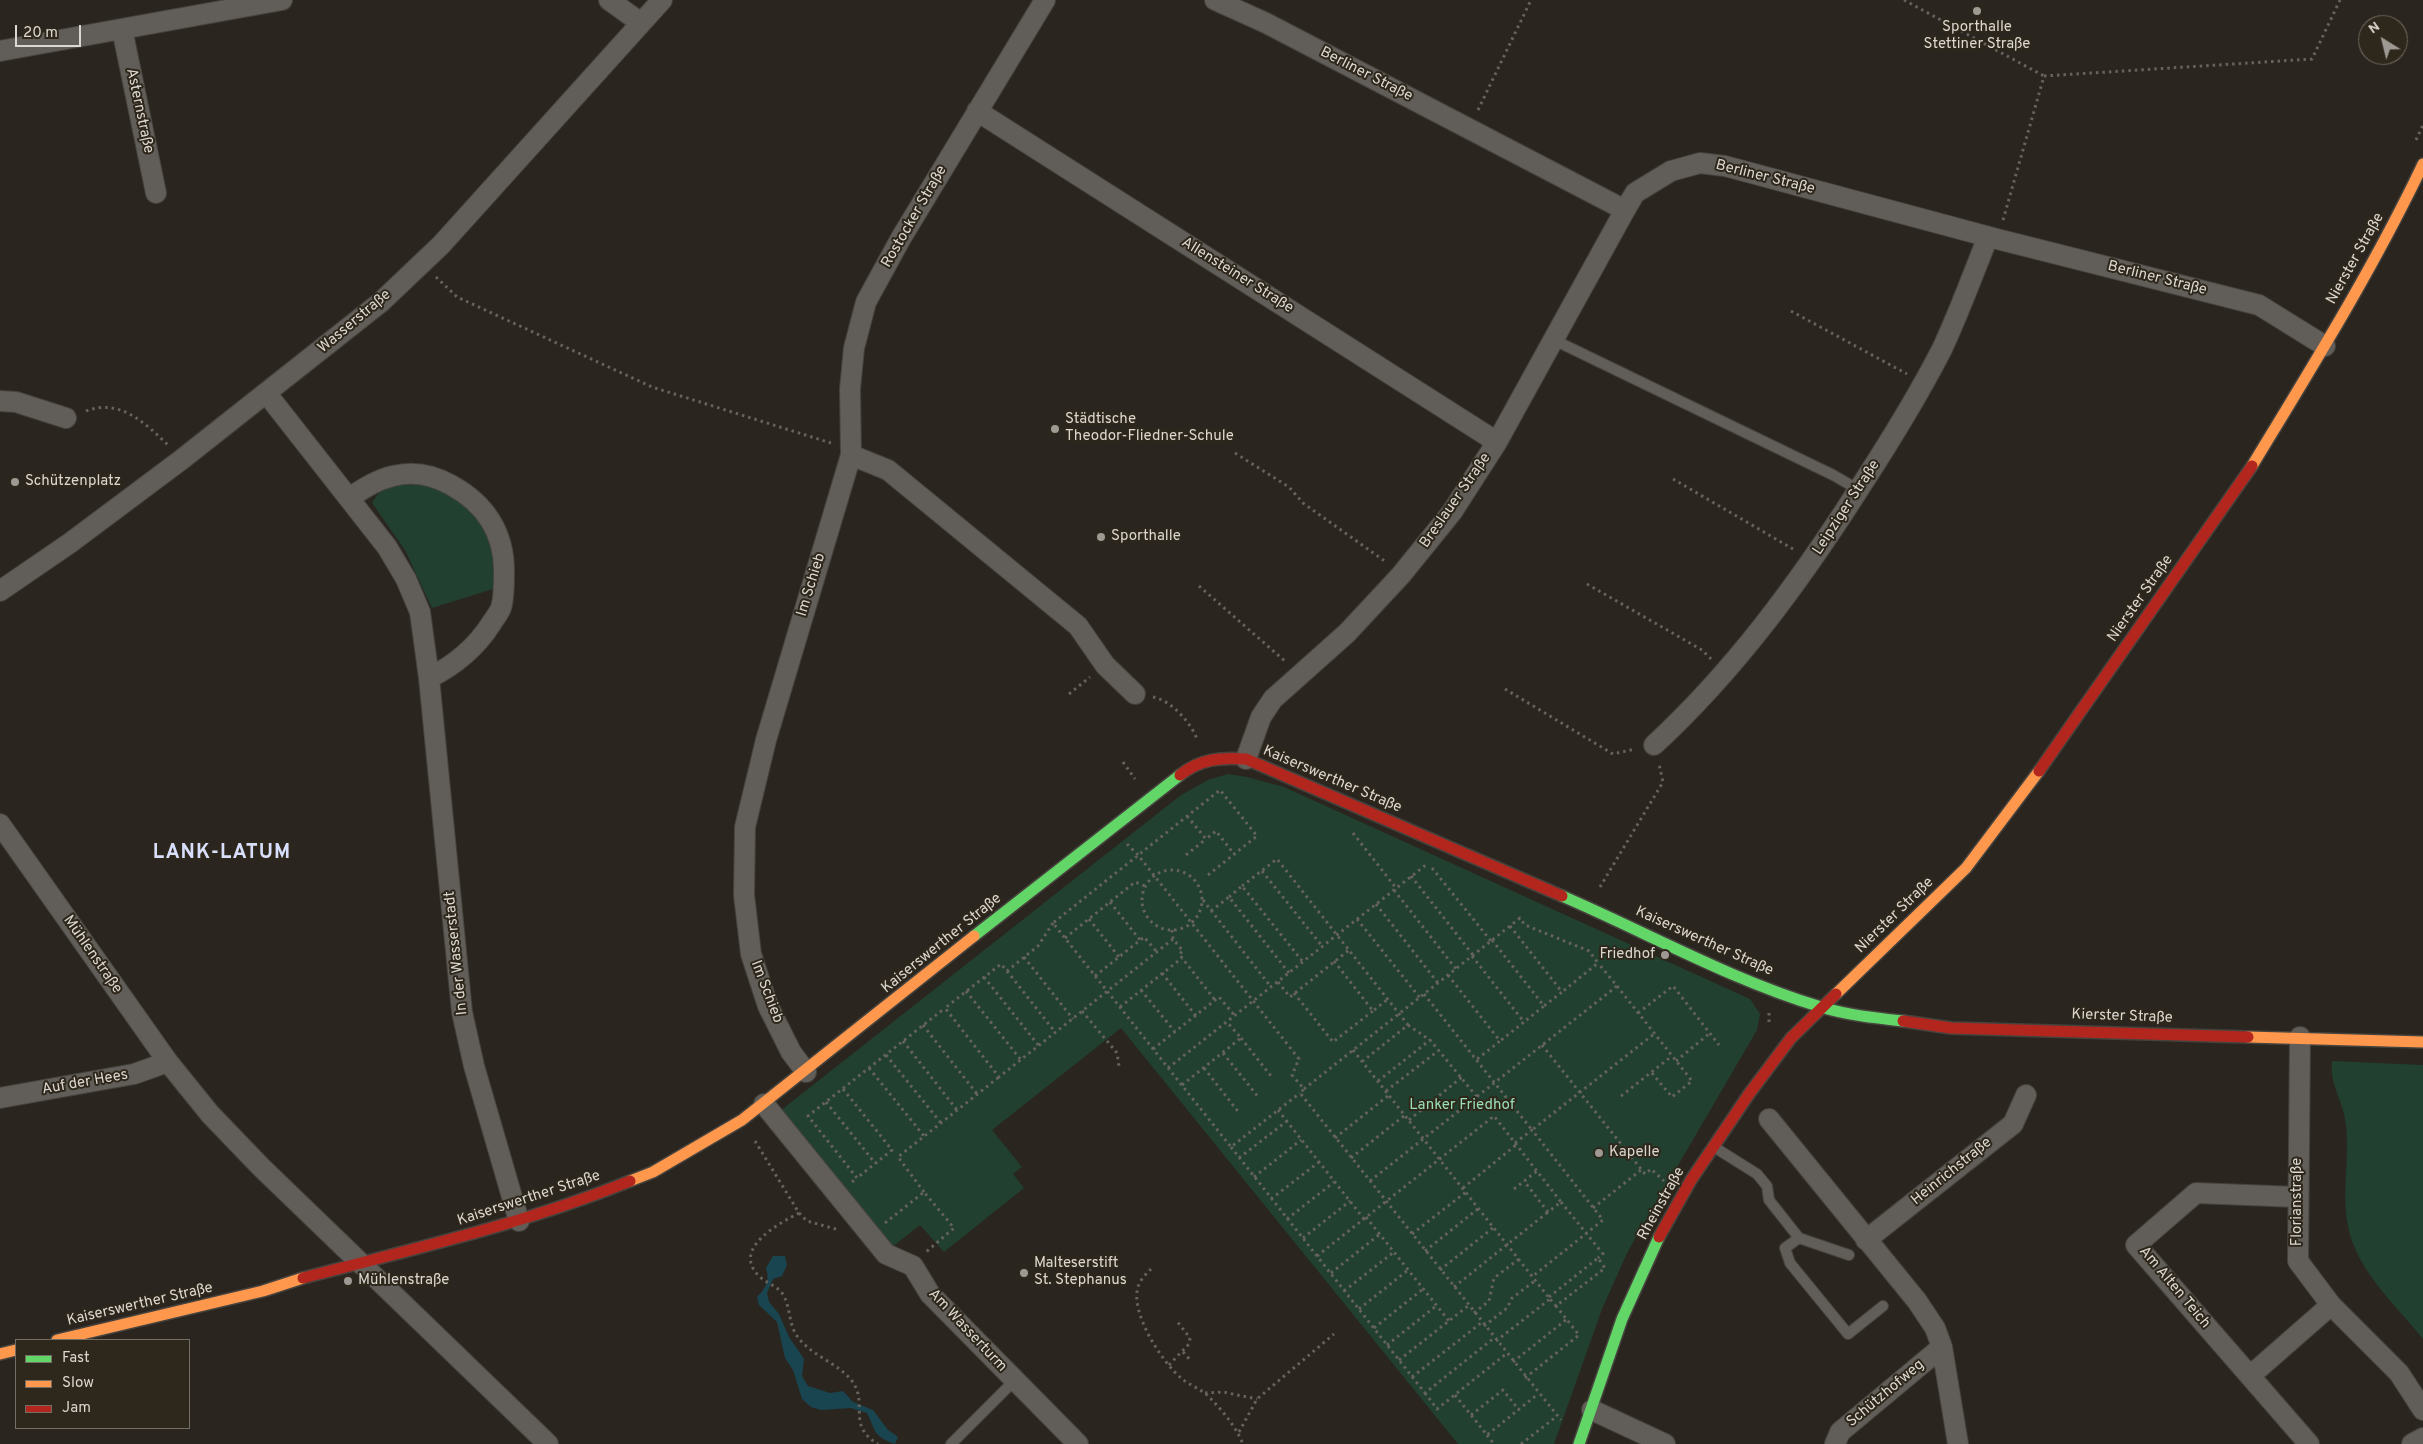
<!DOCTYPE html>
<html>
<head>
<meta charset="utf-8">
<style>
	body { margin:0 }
	#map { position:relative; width:2423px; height:1444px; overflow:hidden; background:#2a261f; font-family:Overpass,sans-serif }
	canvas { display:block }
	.legend { position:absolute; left:15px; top:1339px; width:175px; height:90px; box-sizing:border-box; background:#2e271b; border:1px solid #746e64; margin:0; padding:6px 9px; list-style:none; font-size:15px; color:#dcd8d1 }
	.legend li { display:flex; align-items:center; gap:10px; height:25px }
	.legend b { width:25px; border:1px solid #746e64 }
	.north { position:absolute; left:2358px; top:15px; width:50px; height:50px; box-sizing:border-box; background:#2e271b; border:1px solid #746e64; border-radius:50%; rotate:324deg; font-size:14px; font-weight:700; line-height:20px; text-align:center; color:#dcd8d1 }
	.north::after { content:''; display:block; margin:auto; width:18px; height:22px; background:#9e9a93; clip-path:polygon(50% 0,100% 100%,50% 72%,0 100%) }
	.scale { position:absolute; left:15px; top:25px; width:66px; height:22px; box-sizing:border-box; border:2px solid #dcd8d1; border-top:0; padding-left:6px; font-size:15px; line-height:18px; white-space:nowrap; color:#dcd8d1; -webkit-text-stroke:4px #2e271b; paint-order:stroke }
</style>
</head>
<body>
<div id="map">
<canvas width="2423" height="1444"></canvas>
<ul class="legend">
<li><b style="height:6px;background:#63d668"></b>Fast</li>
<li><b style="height:6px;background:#ff974d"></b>Slow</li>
<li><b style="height:6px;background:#b3261e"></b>Jam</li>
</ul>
<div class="north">N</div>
<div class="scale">20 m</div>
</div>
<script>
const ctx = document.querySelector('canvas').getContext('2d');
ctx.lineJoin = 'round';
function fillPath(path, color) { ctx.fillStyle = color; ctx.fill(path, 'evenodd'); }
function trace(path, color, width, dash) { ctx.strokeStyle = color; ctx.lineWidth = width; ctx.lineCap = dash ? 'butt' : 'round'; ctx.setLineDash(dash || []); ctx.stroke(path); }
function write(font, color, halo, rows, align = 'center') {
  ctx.font = font + ' Overpass,sans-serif'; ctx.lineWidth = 4; ctx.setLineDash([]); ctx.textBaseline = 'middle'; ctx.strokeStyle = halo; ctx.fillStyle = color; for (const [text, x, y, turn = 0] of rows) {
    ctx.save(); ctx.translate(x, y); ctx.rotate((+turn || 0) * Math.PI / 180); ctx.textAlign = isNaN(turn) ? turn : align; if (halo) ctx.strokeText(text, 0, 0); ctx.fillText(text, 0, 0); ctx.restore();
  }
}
fillPath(new Path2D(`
	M417,484L442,489L461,502L484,527L495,556L493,589L432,608L405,550L372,503C383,483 396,485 417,484Z
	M1228,774L1247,777L1284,787L1750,999L1760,1014L1757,1030L1628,1251L1602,1309L1554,1444H1458L1121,1028L992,1130L1022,1167L1013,1174L1024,1188L944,1252L920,1225L891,1248L780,1111L1181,795L1208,780Z
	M2332,1061L2423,1065V1339C2396,1305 2356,1270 2348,1226C2341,1191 2351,1154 2345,1119C2341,1096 2330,1086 2332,1061Z`), '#21402f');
fillPath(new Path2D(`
	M773,1256H785L787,1265L782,1276L773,1279L767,1293L769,1302L779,1314L789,1337L804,1359L802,1376L808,1386L830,1393L843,1391L853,1402L873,1410L888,1430L898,1437L895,1444C872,1435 877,1433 867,1413L851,1408L821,1410L811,1407L802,1399L793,1370L785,1358L777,1322L759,1305L757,1297C766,1288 770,1281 766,1268Z`), '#194550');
const lane = new Path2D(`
	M1554,340L1833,475L1859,490
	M1714,1147L1757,1174L1767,1186L1769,1200L1799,1238L1849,1255
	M1799,1238L1785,1248L1790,1263L1848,1334L1883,1306
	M951,1444L1014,1381`);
const street = new Path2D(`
	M609,0L641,23
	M1215,0L1266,23L1625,210L1635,193L1671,171L1700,163L1725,166L1997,239L2259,305L2325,346
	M122,29L156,193
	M0,51L282,0
	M977,111L1497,442
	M267,394L387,547L406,579L420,612L429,678L462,1012L474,1066L519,1221
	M0,401L16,402L66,418
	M851,455L850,389L854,348L866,302L901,238L1045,0
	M349,498C363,489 376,480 393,476C413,471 433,475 451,485C486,504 505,534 504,574C504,585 504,598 501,608C499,613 494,619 491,624C475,649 455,665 429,678
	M0,591L70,543L181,460L381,302L441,245L662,0
	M1654,745C1734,671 1798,584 1857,492C1887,446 1917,398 1942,349C1959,313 1973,274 1988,237
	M1246,759L1261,717L1273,699L1347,633L1401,575L1452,512L1497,442L1625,210
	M0,824L168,1062L210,1114L261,1167L548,1444
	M2300,1037L2298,1261L2331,1305L2399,1373L2423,1410
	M806,1072L791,1052L768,1006L751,954L744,895L745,827L766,740L851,455L888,470L1078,626L1105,665L1135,694
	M0,1098L134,1074L168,1062
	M764,1104L886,1254L913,1266L930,1294L1078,1444
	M1769,1119L1917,1301L1935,1328L1942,1347L1958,1444
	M2297,1197L2196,1193L2136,1245L2309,1444
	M1866,1240L2013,1124L2026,1095
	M2250,1376L2331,1305
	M1592,1410L1665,1444
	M1835,1444L1840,1432L1942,1347
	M2412,1444L2423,1438`);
const fast = new Path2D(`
	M1562,896C1648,933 1731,980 1821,1007C1847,1015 1875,1018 1903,1021
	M974,936L1180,775
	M1579,1444L1622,1319L1659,1237`);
const slow = new Path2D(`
	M2252,466C2312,367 2373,269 2423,164
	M1836,994L1966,868L2039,771
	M2248,1037L2423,1042
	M630,1181L653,1172L742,1120L974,936
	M57,1340L263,1291L303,1278
	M0,1354L16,1350`);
const jam = new Path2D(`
	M2039,771L2252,466
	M1180,775C1200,759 1221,757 1246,759L1562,896
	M1903,1021L1951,1028L2248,1037
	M1659,1237L1691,1180L1749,1094L1791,1038L1836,994
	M303,1278C412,1249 524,1224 630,1181`);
trace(lane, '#46433e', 12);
trace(street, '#46433e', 22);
trace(fast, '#46433e', 14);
trace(slow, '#46433e', 14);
trace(jam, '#46433e', 14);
trace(new Path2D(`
	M1904,0L2044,76
	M2044,76L2312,59L2340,0
	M1478,110L1531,0
	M2416,140L2423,125
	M2003,220L2044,76
	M436,277L457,297L652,387L831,443
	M1791,311L1907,374
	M86,411C120,398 145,423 168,445
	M1235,453L1289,487L1303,503L1386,562
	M1673,479L1793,549
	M1587,584L1702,650L1711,659
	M1199,586L1286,662
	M1505,689L1613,754L1635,749
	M1069,694L1090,677
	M1153,697C1171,700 1191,723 1197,739
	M1123,762L1135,779
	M1187,816L1206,839L1216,831L1234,854
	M1353,833L1396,888
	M1127,844L1138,855L1299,1059L1292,1075L1304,1089L1300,1093L1561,1420
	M1186,855L1206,839
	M1432,868L1491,941
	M1142 900a30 30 0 1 1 60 0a30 30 0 1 1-60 0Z
	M1262,871L1322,946
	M1208,875L1257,836L1220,790L1053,923L1231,1147L1300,1093
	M1411,876L1473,955
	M1242,886L1277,859L1408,1025L1363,1061
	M1600,887L1663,782L1659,764
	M1394,890L1456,969
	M1229,897L1242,886L1303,962
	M1203,900L1271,987
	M1110,902L1140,940
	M1376,904L1438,983
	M1211,911L1229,897L1289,973
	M1089,919L1119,957
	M1357,919L1420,998
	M1053,923L1038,946L1007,971L1001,964L945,1008L999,1077L1173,939
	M1510,926L1562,992L1544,1006
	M1172,930L1173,939L1183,951L1179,954L1215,1000
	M1065,938L1135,882L1145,886
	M1492,940L1544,1006L1524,1022
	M1472,956L1524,1022L1500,1041
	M1024,957L1073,1019
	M1334,961L1373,1011L1388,999
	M1007,971L1055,1032
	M1162,973L1196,1016
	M1448,975L1500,1041L1476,1060
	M1095,976L1144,937L1157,952
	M984,977L1039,1046
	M1278,982L1290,997L1349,950
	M1617,986L1692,1081L1672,1097L1651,1072
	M1141,990L1175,1032
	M966,991L1021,1060
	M1294,993L1333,1042L1373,1011
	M1424,994L1532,1130L1654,1034
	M1120,1007L1182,958
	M1082,1011L1117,1053L1119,1066
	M1638,1013L1673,986L1719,1045
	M1769,1013V1026
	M923,1025L977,1094
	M1408,1025L1430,1040L1477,1097
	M1241,1038L1271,1076
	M903,1041L957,1110
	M1542,1045L1645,1174L1651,1169L1664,1181
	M1153,1049L1219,997L1235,1016
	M1353,1050L1550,1299L1496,1341
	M1223,1053L1259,1098
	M886,1055L941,1123
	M1676,1061L1710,1033
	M869,1068L924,1136
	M1168,1068L1427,864
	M1204,1068L1240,1114
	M1378,1081L1430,1040
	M1182,1085L1241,1038L1227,1022
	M843,1089L892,1150L857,1178
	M1304,1089L1520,918L1525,925L1589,951L1598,963L1562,992
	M1386,1091L1438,1051
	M1621,1096L1672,1056
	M826,1102L875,1163
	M1278,1110L1364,1219
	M1409,1120L1462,1077
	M1335,1138L1389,1095
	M755,1141L799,1213C780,1223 732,1248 758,1275C765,1283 776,1285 782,1293C791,1306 788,1323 797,1336C811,1356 837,1362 852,1381C869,1404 846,1425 878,1444
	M1515,1143L1532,1130L1603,1220L1533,1276
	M1231,1147L1425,1393L1494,1338
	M1239,1158L1287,1121
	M1351,1158L1405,1115
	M1254,1177L1301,1140
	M1370,1181L1617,986L1598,963
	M852,1182L857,1178L808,1116L945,1008
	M1463,1188L1516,1145
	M1514,1189L1537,1171
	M924,1192L898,1157L999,1077
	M1271,1199L1319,1162
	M1561,1202L1603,1254L1598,1258
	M1593,1208L1641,1170
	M799,1213L807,1221L839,1230
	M1366,1217L1449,1321
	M1287,1219L1334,1182
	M885,1223L924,1192L954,1228L926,1252
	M1412,1234L1466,1192
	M1303,1238L1350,1201
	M1425,1251L1479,1208
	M1317,1256L1494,1116L1561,1202L1548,1212L1524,1181
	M1151,1269C1146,1274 1140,1280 1138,1287C1130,1313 1162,1362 1181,1378C1189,1385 1199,1388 1207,1395C1222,1410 1235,1425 1243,1444
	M1440,1270L1494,1227
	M1331,1273L1380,1234
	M1454,1287L1548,1212
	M1344,1291L1394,1252
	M1549,1297L1598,1258L1605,1268L1556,1306L1550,1299
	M1359,1309L1408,1270
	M1474,1313L1489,1301L1494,1278L1519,1259
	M1484,1326L1507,1308L1512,1298L1536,1280
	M1374,1328L1423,1289
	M1387,1345L1436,1306
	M1183,1352L1191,1361
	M1399,1360L1468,1306
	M1513,1362L1567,1319
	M1169,1365L1189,1344L1190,1338L1176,1320
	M1412,1377L1481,1323
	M1525,1378L1579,1335L1556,1306
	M1205,1393L1223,1392L1257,1399
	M1425,1393L1437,1409L1506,1354
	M1455,1395L1487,1435L1538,1394
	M1471,1415L1503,1390L1519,1410
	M1239,1432L1257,1399L1334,1334
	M1487,1435L1494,1444
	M1521,1444L1556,1417`), '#66625e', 3, [2.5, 4]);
trace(lane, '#615e59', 10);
trace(street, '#615e59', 20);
trace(fast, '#63d668', 11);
trace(slow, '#ff974d', 11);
trace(jam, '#b3261e', 11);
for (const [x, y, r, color] of [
	[1977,11,5,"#9e9a93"],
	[1055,429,5,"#9e9a93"],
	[15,482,5,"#9e9a93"],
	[1101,537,5,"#9e9a93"],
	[1665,955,5,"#9e9a93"],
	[1599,1153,5,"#9e9a93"],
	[1024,1273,5,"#9e9a93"],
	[348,1281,5,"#9e9a93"]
]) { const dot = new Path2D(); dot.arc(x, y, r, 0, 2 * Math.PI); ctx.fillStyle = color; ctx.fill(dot); trace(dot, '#2e271b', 2); }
write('15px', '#dcd8d1', '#2e271b', [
	["Sporthalle",1977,28,"center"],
	["Stettiner Straße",1977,45,"center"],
	["Städtische",1065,420],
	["Theodor-Fliedner-Schule",1065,437],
	["Schützenplatz",25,482],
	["Sporthalle",1111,537],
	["Friedhof",1655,955,"right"],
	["Kapelle",1609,1153],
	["Malteserstift",1034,1264],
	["St. Stephanus",1034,1281],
	["Mühlenstraße",358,1281]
], 'left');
write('15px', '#dcd8d1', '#2e271b', [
	["Berliner Straße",1366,75,27],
	["Asternstraße",139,111,78],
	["Berliner Straße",1765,178,14],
	["Rostocker Straße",915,217,-60],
	["Nierster Straße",2356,259,-61],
	["Allensteiner Straße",1237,276,32],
	["Berliner Straße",2157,279,14],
	["Wasserstraße",355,322,-40],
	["Breslauer Straße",1456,501,-55],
	["Leipziger Straße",1847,508,-57],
	["Im Schieb",812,585,-73],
	["Nierster Straße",2141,599,-55],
	["Kaiserswerther Straße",1332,780,23],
	["Nierster Straße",1895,916,-44],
	["Kaiserswerther Straße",1704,942,24],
	["Kaiserswerther Straße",942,944,-39],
	["In der Wasserstadt",457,953,-96],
	["Mühlenstraße",92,955,55],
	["Im Schieb",766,992,69],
	["Kierster Straße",2122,1017,2],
	["Auf der Hees",85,1083,-10],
	["Heinrichstraße",1952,1172,-39],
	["Kaiserswerther Straße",529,1199,-18],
	["Florianstraße",2298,1202,-90],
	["Rheinstraße",1662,1204,-61],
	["Am Alten Teich",2174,1288,50],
	["Kaiserswerther Straße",140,1305,-13],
	["Am Wasserturm",967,1331,47],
	["Schützhofweg",1886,1394,-40]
]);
write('15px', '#9bdfb9', '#2e271b', [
	["Lanker Friedhof",1462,1106]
]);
ctx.letterSpacing = '1px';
write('bold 20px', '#d8dffc', '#2e271b', [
	["LANK-LATUM",222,854]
]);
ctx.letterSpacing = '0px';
</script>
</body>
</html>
